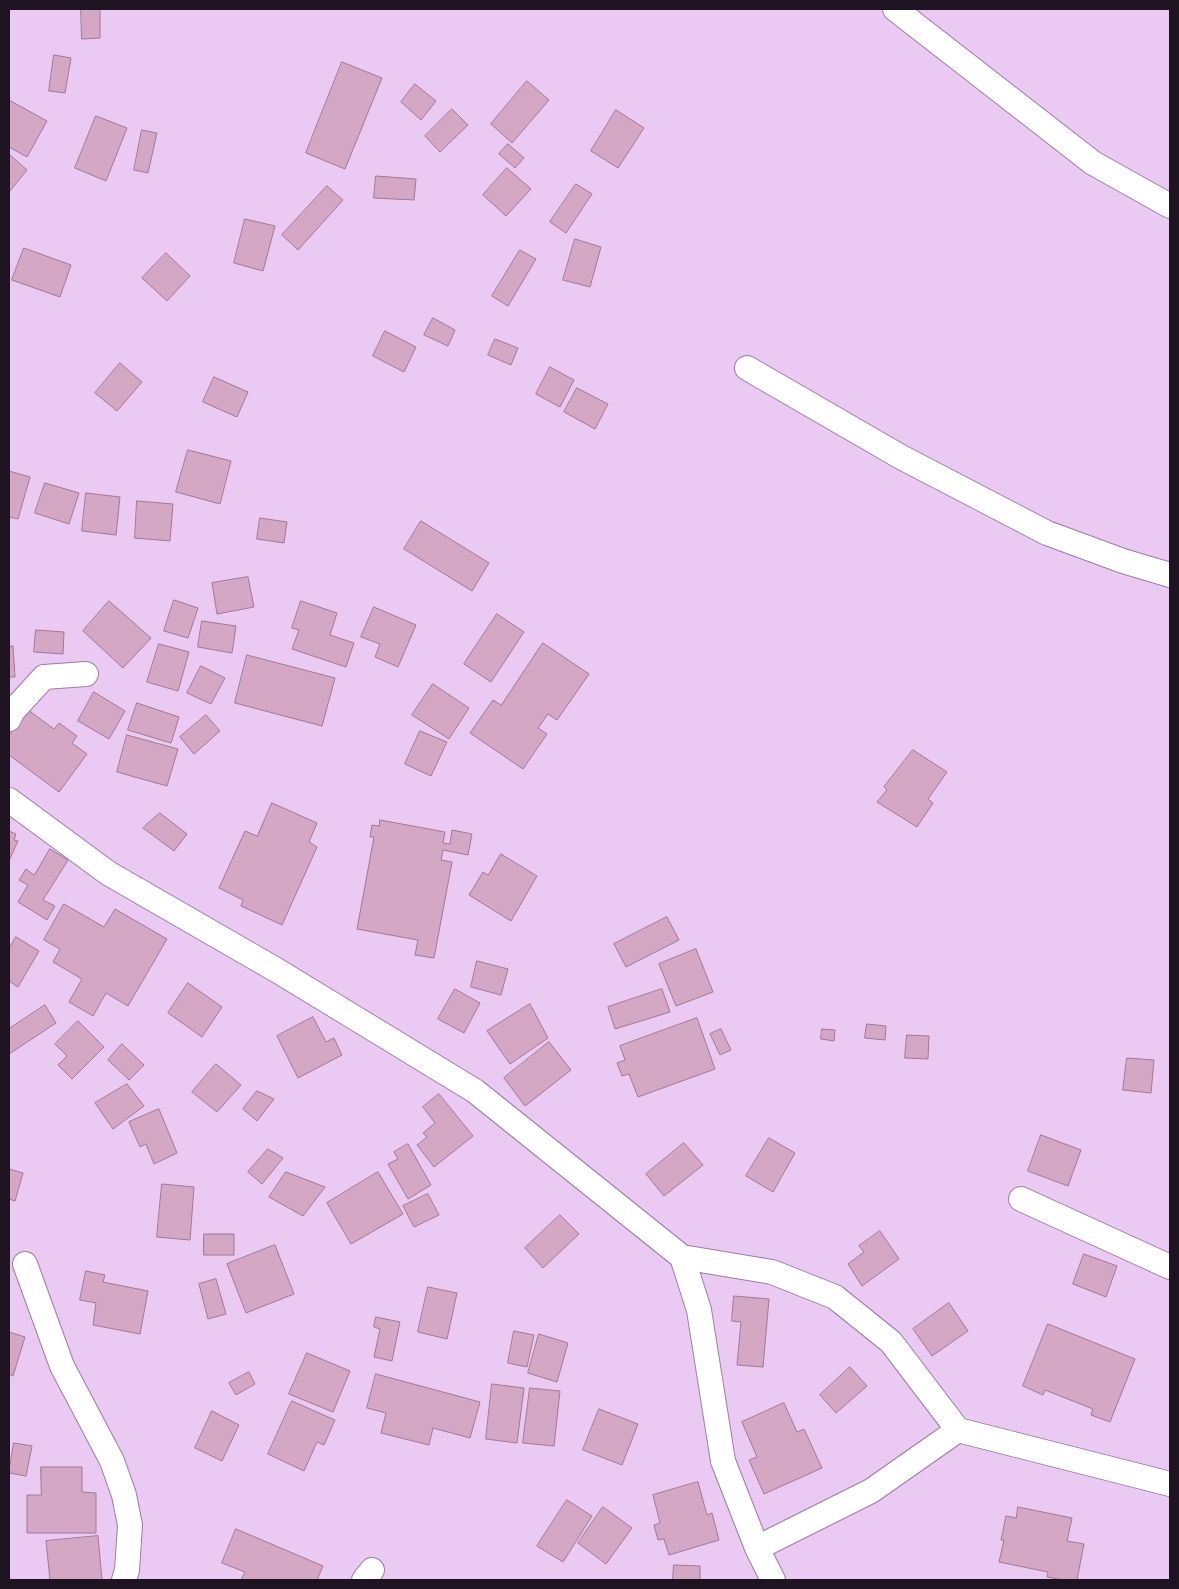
<!DOCTYPE html>
<html>
<head>
<meta charset="utf-8">
<style>
	body { margin:0 }
	#map { position:relative; width:1179px; height:1589px; overflow:hidden; background:#eacaf2; font-family:"PT Sans Narrow",sans-serif }
	canvas { display:block }
	.frame { position:absolute; inset:0; border:10px solid #1e1321; pointer-events:none }
</style>
</head>
<body>
<div id="map">
<canvas width="1179" height="1589"></canvas>
<div class="frame"></div>
</div>
<script>
const ctx = document.querySelector('canvas').getContext('2d');
ctx.lineJoin = 'round';
function fillPath(path, color) { ctx.fillStyle = color; ctx.fill(path, 'evenodd'); }
function trace(path, color, width, dash) { ctx.strokeStyle = color; ctx.lineWidth = width; ctx.lineCap = dash ? 'butt' : 'round'; ctx.setLineDash(dash || []); ctx.stroke(path); }
const building = new Path2D(`
	M81,9H100V38L82,39Z
	M54,55L71,58L65,93L49,91Z
	M342,62L382,78L345,169L306,153Z
	M527,81L549,100L512,143L491,124Z
	M415,84L436,101L421,120L401,102Z
	M9,100L47,121L27,157L9,147Z
	M452,109L468,125L440,152L425,136Z
	M616,110L644,128L618,168L591,151Z
	M96,116L127,128L106,181L75,168Z
	M142,130L157,133L148,173L134,170Z
	M508,144L524,158L515,168L499,154Z
	M9,154L27,170L9,192Z
	M507,168L531,189L506,216L483,195Z
	M376,176L416,179L414,200L374,198Z
	M576,184L592,194L566,233L550,222Z
	M327,186L343,200L298,250L282,235Z
	M245,219L275,226L263,271L234,263Z
	M575,239L601,247L590,287L563,280Z
	M24,248L71,265L60,297L12,280Z
	M520,250L536,259L508,306L492,296Z
	M166,253L190,276L167,301L142,278Z
	M433,318L455,330L448,346L424,335Z
	M385,331L416,347L404,372L373,356Z
	M495,339L518,348L511,365L488,355Z
	M120,363L142,382L117,411L95,393Z
	M550,367L574,380L560,407L536,394Z
	M214,377L248,392L237,417L203,402Z
	M577,388L608,404L595,429L564,412Z
	M188,450L231,461L220,504L176,492Z
	M9,471L30,477L18,519L9,517Z
	M45,483L79,493L69,524L35,513Z
	M86,493L120,497L116,535L82,531Z
	M137,501L173,504L170,541L135,538Z
	M260,518L287,522L284,543L257,539Z
	M421,521L489,563L472,591L404,549Z
	M248,577L254,607L217,614L212,583Z
	M174,600L198,608L188,638L164,631Z
	M109,601L151,638L123,668L83,631Z
	M301,601L337,613L330,635L354,643L346,667L292,649L299,630L292,628Z
	M374,607L416,625L398,667L375,657L380,644L361,637Z
	M497,614L524,632L491,682L464,664Z
	M202,621L236,626L232,653L198,647Z
	M36,630L64,632L63,654L34,652Z
	M543,643L589,674L557,720L548,714L538,728L547,734L523,769L470,733L493,700L501,705Z
	M159,644L189,652L178,691L147,682Z
	M9,646H13L15,677H9Z
	M247,655L335,678L322,726L235,703Z
	M201,666L225,678L211,704L187,693Z
	M433,684L469,708L449,739L412,715Z
	M94,692L125,711L109,739L78,721Z
	M137,703L179,717L171,743L128,730Z
	M28,710L54,729L59,723L77,736L72,743L87,754L59,792L9,755V736Z
	M206,715L220,731L194,754L180,737Z
	M420,731L447,742L431,776L405,764Z
	M127,735L178,749L167,786L117,772Z
	M913,750L947,772L928,799L933,803L917,827L877,802L887,790L884,787Z
	M272,803L317,823L309,842L317,847L282,925L241,906L243,900L219,888L245,831L257,836Z
	M160,813L187,834L174,851L143,828Z
	M380,820L445,832L443,843L450,844L452,830L472,834L468,855L443,850L441,860L452,862L434,958L415,955L418,940L357,929L374,837H370L372,825L379,826Z
	M9,831L16,834L14,840L18,841L9,861Z
	M50,849L68,860L43,900L55,906L47,920L18,902L28,885L19,880L26,869L34,875Z
	M501,854L537,876L511,921L469,895L483,872L488,875Z
	M64,904L104,927L115,909L167,939L128,1006L106,993L93,1016L69,1002L82,979L53,962L60,949L44,940Z
	M667,917L679,940L626,967L614,944Z
	M16,937L39,951L18,987L9,981V949Z
	M696,949L713,992L676,1006L659,964Z
	M477,961L508,969L501,995L471,987Z
	M188,983L222,1007L202,1037L168,1013Z
	M455,989L480,1003L464,1033L438,1019Z
	M662,989L670,1012L615,1029L608,1007Z
	M530,1004L548,1038L510,1064L487,1031Z
	M45,1005L56,1023L9,1054V1029Z
	M313,1017L326,1042L334,1038L342,1055L298,1078L277,1036Z
	M697,1018L715,1069L638,1097L629,1074L622,1076L617,1063L625,1060L620,1046Z
	M78,1021L104,1047L72,1079L58,1065L67,1056L55,1044Z
	M867,1024L886,1026L885,1040L865,1038Z
	M721,1029L731,1050L720,1055L710,1034Z
	M822,1029L835,1030L834,1041L821,1039Z
	M907,1035L929,1036L928,1059L905,1058Z
	M549,1042L571,1070L525,1106L504,1078Z
	M122,1044L144,1065L129,1080L108,1060Z
	M1127,1058L1154,1060L1151,1093L1123,1090Z
	M216,1064L241,1085L217,1112L192,1092Z
	M127,1084L144,1106L113,1129L95,1103Z
	M257,1091L274,1099L257,1121L243,1109Z
	M439,1094L473,1136L434,1167L417,1145L427,1137L423,1133L435,1123L423,1107Z
	M159,1109L177,1153L154,1164L146,1144L140,1147L129,1122Z
	M1041,1135L1081,1150L1068,1186L1028,1171Z
	M769,1138L795,1153L773,1192L746,1176Z
	M684,1143L703,1165L664,1196L646,1174Z
	M408,1144L431,1185L408,1199L388,1164L398,1159L394,1152Z
	M268,1149L283,1158L262,1184L248,1172Z
	M9,1169L23,1173L15,1201L9,1199Z
	M286,1172L325,1187L303,1216L269,1197Z
	M378,1172L403,1214L351,1244L327,1203Z
	M162,1184L194,1187L190,1240L157,1237Z
	M428,1194L439,1215L414,1227L403,1206Z
	M560,1215L579,1234L543,1268L525,1248Z
	M880,1231L899,1259L862,1286L848,1264L864,1252L859,1246Z
	M204,1234H234V1255H204Z
	M275,1245L294,1294L246,1313L227,1264Z
	M1084,1254L1117,1266L1106,1297L1073,1284Z
	M86,1271L105,1275L103,1282L148,1291L140,1334L93,1325L96,1303L80,1300Z
	M216,1279L226,1314L208,1319L199,1284Z
	M428,1287L457,1293L447,1339L418,1332Z
	M734,1296L769,1299L763,1367L737,1365L741,1322L732,1321Z
	M949,1303L968,1331L932,1356L913,1329Z
	M376,1317L400,1322L392,1361L374,1357L380,1329L374,1327Z
	M1048,1324L1135,1359L1110,1422L1091,1415L1093,1409L1045,1390L1043,1395L1023,1386Z
	M514,1331L534,1335L527,1367L508,1363Z
	M9,1332L25,1337L13,1376L9,1374Z
	M539,1334L568,1343L557,1382L528,1373Z
	M307,1353L350,1371L333,1412L289,1394Z
	M850,1367L867,1386L836,1413L820,1395Z
	M249,1372L255,1384L236,1395L229,1383Z
	M376,1374L480,1402L470,1438L433,1428L429,1445L381,1433L386,1413L367,1408Z
	M492,1384L524,1388L517,1443L486,1439Z
	M530,1388L560,1391L554,1446L523,1443Z
	M292,1401L335,1420L324,1445L317,1442L304,1471L268,1454Z
	M784,1403L797,1432L804,1429L822,1468L764,1494L749,1460L757,1457L742,1422Z
	M599,1409L638,1424L622,1465L583,1450Z
	M212,1411L239,1425L222,1461L195,1448Z
	M14,1443L32,1446L26,1476L9,1473Z
	M41,1467H82V1492L96,1493V1533H27V1495H41Z
	M698,1482L707,1515L712,1513L719,1540L669,1555L664,1539L658,1540L654,1525L660,1523L653,1495Z
	M567,1500L592,1516L563,1562L537,1546Z
	M603,1507L632,1528L606,1564L578,1543Z
	M1018,1507L1072,1518L1067,1541L1084,1544L1077,1580H1063L1047,1577L1048,1572L999,1562L1004,1540H1001L1006,1516L1016,1518Z
	M236,1529L323,1566L317,1580H241L245,1572L222,1563Z
	M98,1536L102,1580H50L46,1541Z
	M674,1565L700,1566V1580H673Z`);
fillPath(building, '#d4a7c5');
trace(building, '#a17793', 1);
const street = new Path2D(`
	M895,9L1093,163L1170,206
	M747,368L901,457L1047,533L1123,561L1170,575
	M9,719L12,712L44,677L86,674
	M9,800L108,873L278,971L475,1091L682,1257L699,1310L723,1461L757,1548L773,1580
	M1021,1199L1170,1267
	M682,1257L772,1272L835,1297L891,1342L958,1430L1170,1484
	M25,1264L62,1366L112,1461L124,1495L130,1525L127,1570L124,1580
	M757,1548L871,1491L958,1430
	M364,1580L372,1570`);
trace(street, '#9b7da3', 26);
trace(street, '#fff', 24);
</script>
</body>
</html>
